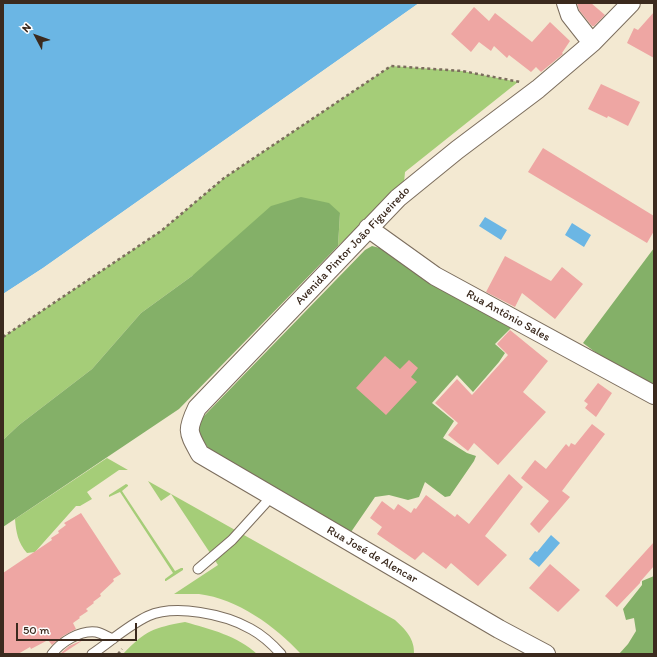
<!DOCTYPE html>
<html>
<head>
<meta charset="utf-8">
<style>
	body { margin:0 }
	#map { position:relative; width:657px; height:657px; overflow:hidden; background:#f3e9d2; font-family:Itim,sans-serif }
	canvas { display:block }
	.frame { position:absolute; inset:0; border:4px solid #3b2a1e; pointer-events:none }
	.north { position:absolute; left:16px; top:16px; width:40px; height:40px; -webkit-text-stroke:3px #fff; paint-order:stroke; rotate:311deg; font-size:11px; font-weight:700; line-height:16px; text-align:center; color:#3b2a1e }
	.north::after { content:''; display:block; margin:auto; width:14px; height:18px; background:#3b2a1e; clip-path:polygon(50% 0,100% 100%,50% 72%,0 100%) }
	.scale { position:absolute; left:16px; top:623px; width:121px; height:18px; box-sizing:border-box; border:2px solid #3b2a1e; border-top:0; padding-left:5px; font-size:12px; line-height:14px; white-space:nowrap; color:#3b2a1e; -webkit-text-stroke:3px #fff; paint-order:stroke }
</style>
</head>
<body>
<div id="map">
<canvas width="657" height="657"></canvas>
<div class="frame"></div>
<div class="north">N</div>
<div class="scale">50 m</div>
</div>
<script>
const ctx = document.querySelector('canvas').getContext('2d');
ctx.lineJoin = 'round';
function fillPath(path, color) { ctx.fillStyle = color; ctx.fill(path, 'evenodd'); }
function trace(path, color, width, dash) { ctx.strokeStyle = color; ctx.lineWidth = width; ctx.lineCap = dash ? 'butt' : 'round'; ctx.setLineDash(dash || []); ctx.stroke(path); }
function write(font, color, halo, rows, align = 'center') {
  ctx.font = font + ' Itim,sans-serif'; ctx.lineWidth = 3; ctx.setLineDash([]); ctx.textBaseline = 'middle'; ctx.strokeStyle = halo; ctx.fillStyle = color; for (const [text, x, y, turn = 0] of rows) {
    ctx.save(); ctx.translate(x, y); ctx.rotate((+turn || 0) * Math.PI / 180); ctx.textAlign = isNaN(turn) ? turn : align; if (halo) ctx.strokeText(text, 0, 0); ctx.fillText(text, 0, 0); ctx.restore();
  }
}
fillPath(new Path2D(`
	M391,66L462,71L518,82L405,172L404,183L338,246L340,213L192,276L141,313L92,369L19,425L3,440V337L161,231L224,178Z
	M107,458L128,470H119L87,492L92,499L80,506H76L35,552L27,553C18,543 16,532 15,519Z
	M148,481L395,620C405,629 415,639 414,654H301C275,626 238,599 199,594C191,594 182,594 174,594L218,565L171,494L161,501Z
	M126,484L128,485V486L122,491L175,571L181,568H183V570L166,581H165V579L173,573L120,492L109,497V495Z
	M185,622C210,629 238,636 257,654H123C146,630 153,628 185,622Z`), '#a5cd78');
fillPath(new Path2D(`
	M301,197L329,203L340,213L338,246L179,409L3,527V440L19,425L92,369L141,313L192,276L271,206Z
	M372,246L380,248L436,284L511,328L495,344L505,353L499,362L473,392L457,375L432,403L454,421L443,438L467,453L476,456L474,461L450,496L445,497L425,482L419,497L408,500L389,495L375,497L351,532L217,458C207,446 192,433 203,417L365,250Z
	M654,248V396L583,343Z
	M654,576V654H619L628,644L636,631L634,618L626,620L623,609L642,585V581Z`), '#84b068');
fillPath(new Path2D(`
	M3,3H419L43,268L3,294Z
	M485,217L507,230L501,240L479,226Z
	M572,223L591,235L584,247L565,235Z
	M551,535L560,543L539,567L529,559L535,551L537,552Z`), '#6bb6e4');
fillPath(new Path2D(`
	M419,3H421L420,5L44,270L3,296V294L43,268Z`), '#f3e9d2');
fillPath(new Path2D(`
	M577,3H591L605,15L594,26H592L579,10Z
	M474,7L489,21L495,13L532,42L550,22L570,41L562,53L563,54L541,72L536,67L531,72L509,55L507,58L494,46L491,51L479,42L471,52L451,34Z
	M654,12V58L627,43L634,28L638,30Z
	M601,84L640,102L628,126L608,116L607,118L588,109Z
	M543,148L654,216V231L647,243L528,172Z
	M505,256L551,281L562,267L583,284L555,319L522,293L515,307L486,292Z
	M510,330L548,361L523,392L546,412L498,465L474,443L468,451L448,435L458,423L435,403L457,379L472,395L508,355L497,344Z
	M385,356L400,369L409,360L418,368L411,377L417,382L386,415L356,388Z
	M598,383L612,393L596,417L585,408L588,404L584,401Z
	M592,424L605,434L562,491L570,497L539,533L530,524L549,501L521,478L535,460L546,469L566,444L569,447L571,443L575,445Z
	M509,474L523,487L485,536L507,555L478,586L451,563L446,569L423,552L415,560L377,534L382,527L370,518L382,501L394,510L398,504L411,513L414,508L416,509L426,495L455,517L457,514L469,524Z
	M81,513L121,574L113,579L114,581L100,594L101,596L93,602L94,603L86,609L88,611L79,617L80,618L73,623L76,629L63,636L52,645L48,640L31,649L30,647L18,654H3V573L52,540L51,538L59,533L58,531L66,525L64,523Z
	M654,542V566L640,582V583L617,607L605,596Z
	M550,564L580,590L558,612L529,588Z
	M83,640L62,654H60L69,646Z`), '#eea6a3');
const lane = new Path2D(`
	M198,569L232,540L272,496
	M52,654C61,642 80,630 96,632C101,633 108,637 113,639
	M92,654C110,642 127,626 148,616C175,604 225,614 251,629C262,635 273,645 281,654`);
const street = new Path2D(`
	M566,3L570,15L592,43
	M368,228L435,276L654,395
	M546,654L499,629L200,454C188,432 186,431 197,408L398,198L457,150L538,89L592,43L631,3`);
trace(lane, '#7b6d5d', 11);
trace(street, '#7b6d5d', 20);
trace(new Path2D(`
	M3,337L161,231L224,178L391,66L462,71L520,82
	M118,654L122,649`), '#7b6d5d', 2.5, [3, 3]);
trace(lane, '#fff', 9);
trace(street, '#fff', 18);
write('12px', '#3b2a1e', '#fff', [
	["Avenida Pintor João Figueiredo",353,246,-46],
	["Rua Antônio Sales",508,316,29],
	["Rua José de Alencar",372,555,30]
]);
</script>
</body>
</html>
